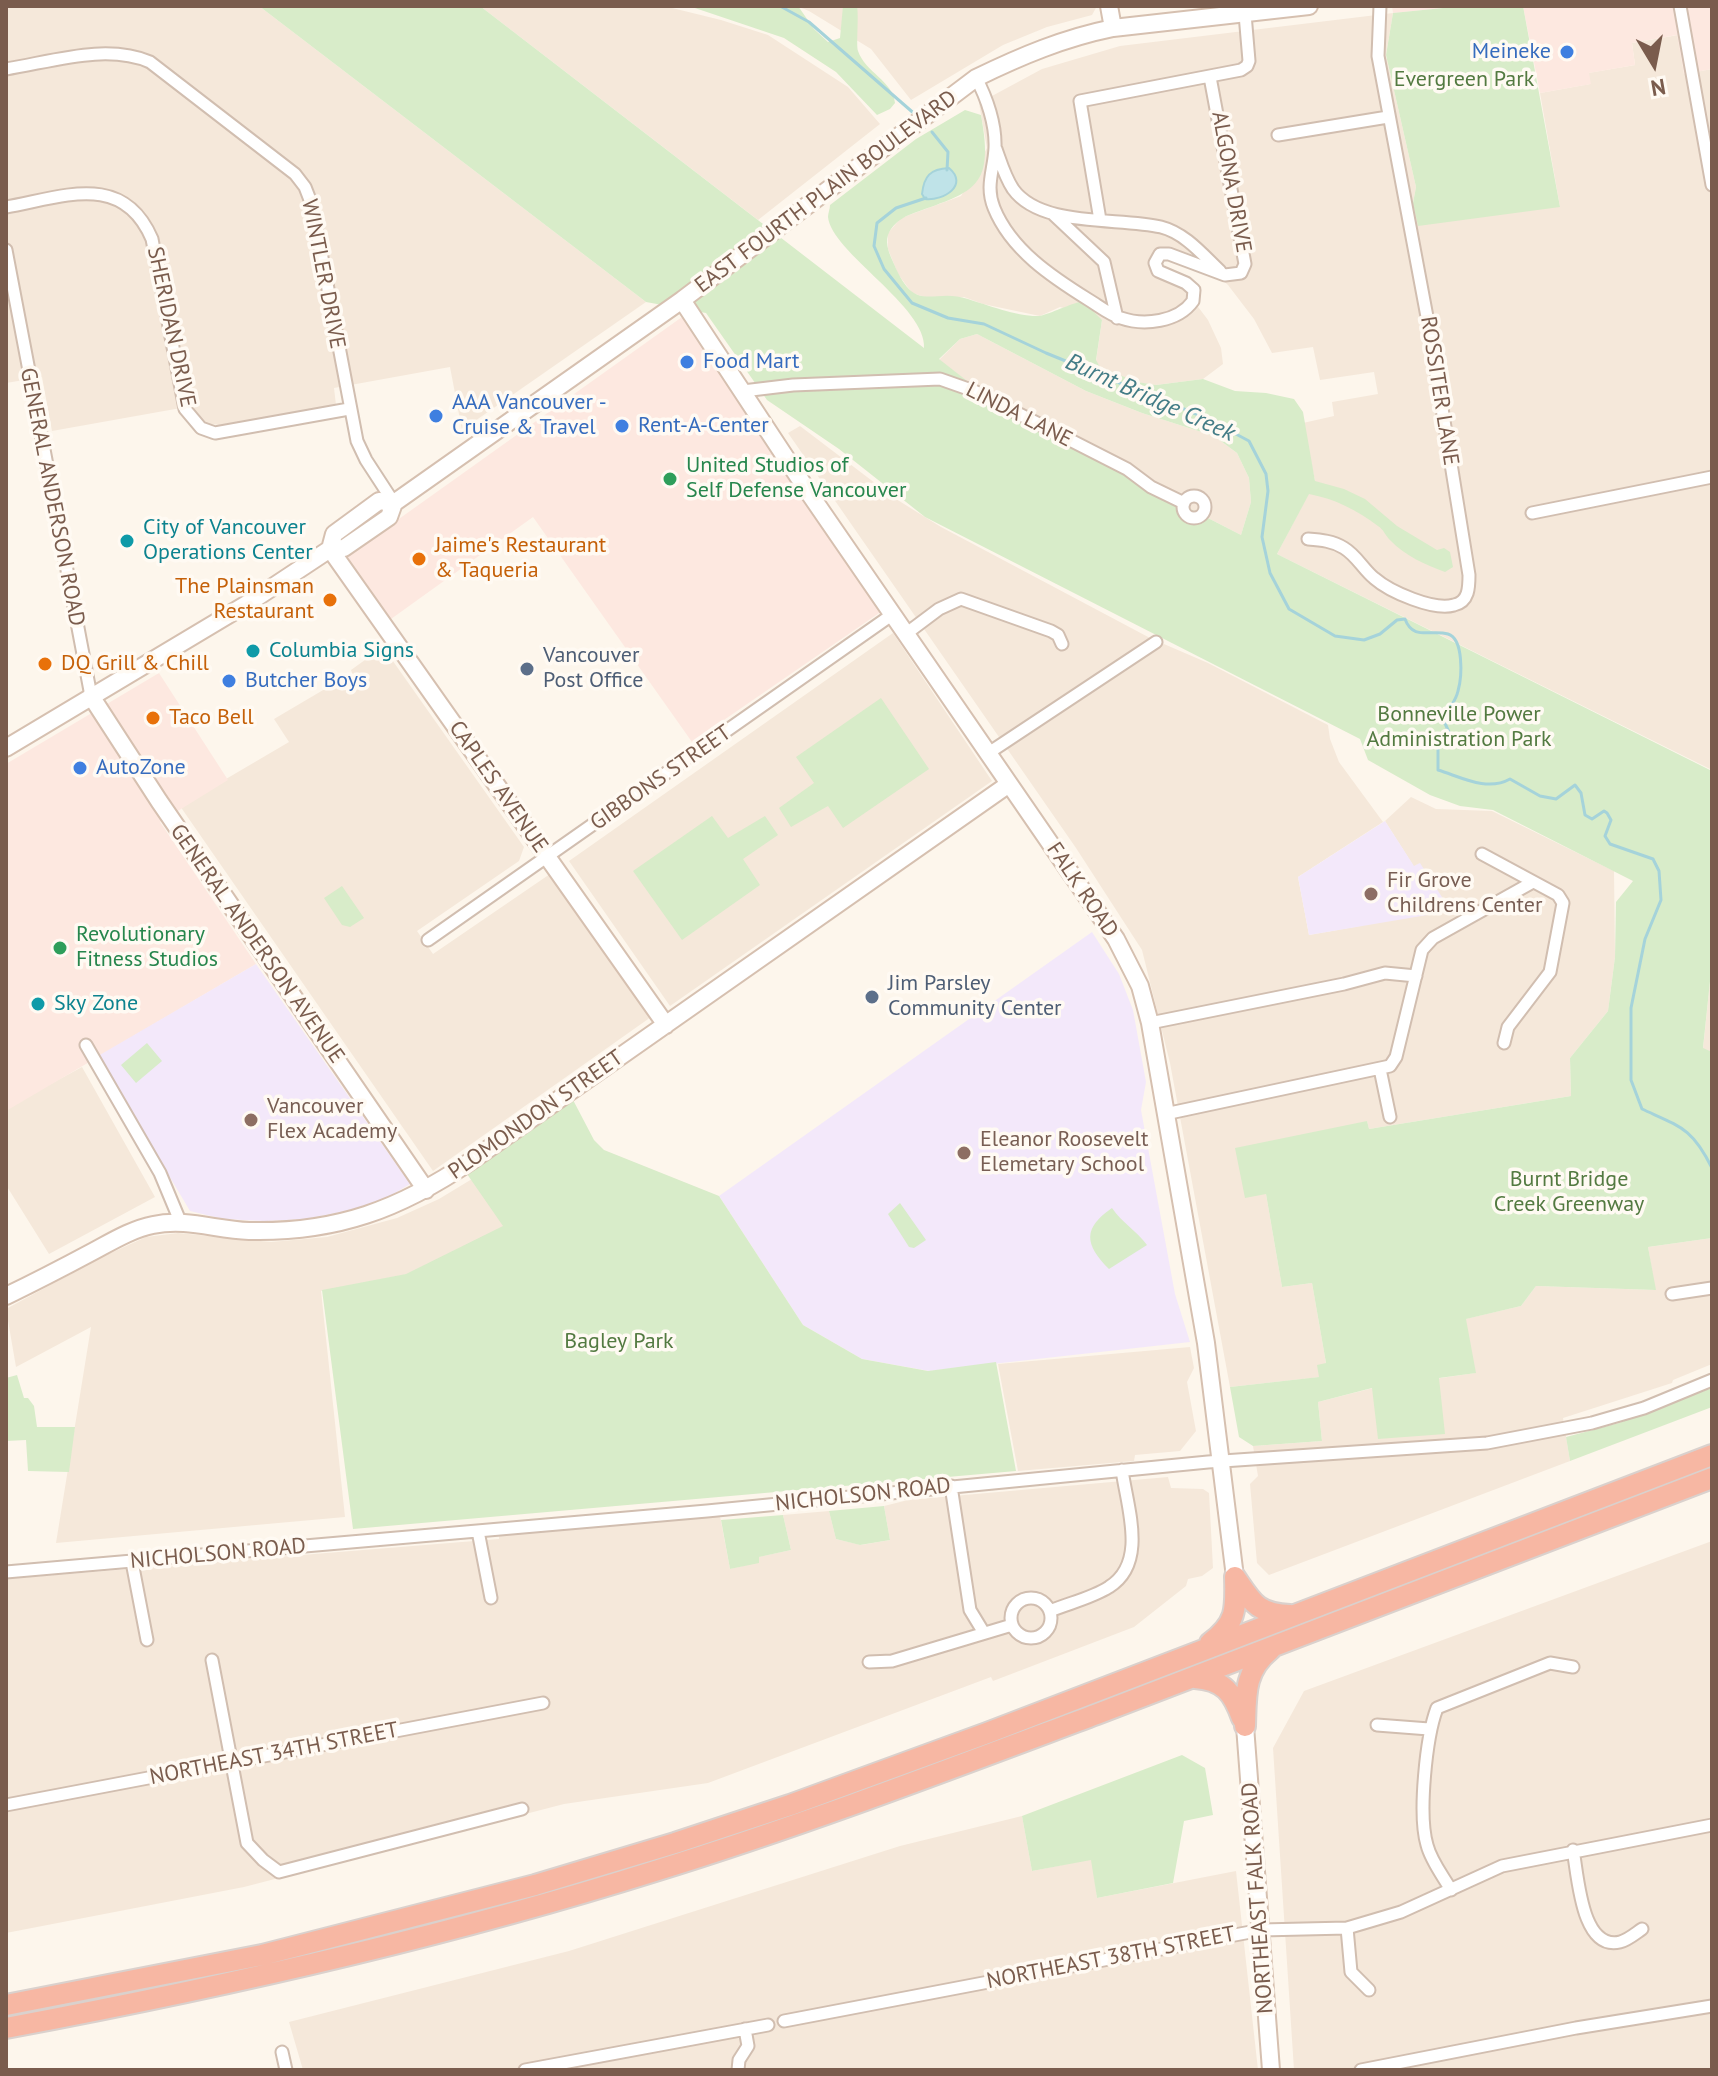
<!DOCTYPE html>
<html>
<head>
<meta charset="utf-8">
<style>
	body { margin:0 }
	#map { position:relative; width:1718px; height:2076px; overflow:hidden; background:#fdf6ec; font-family:"PT Sans",sans-serif }
	canvas { display:block }
	.frame { position:absolute; inset:0; border:8px solid #7a5c4d; pointer-events:none }
	.north { position:absolute; left:1614px; top:24px; width:80px; height:80px; -webkit-text-stroke:6px #fffaf3; paint-order:stroke; rotate:170deg; font-size:22px; font-weight:700; line-height:32px; text-align:center; color:#7a5c4d }
	.north::after { content:''; display:block; margin:auto; width:28px; height:36px; background:#7a5c4d; clip-path:polygon(50% 0,100% 100%,50% 72%,0 100%) }
</style>
</head>
<body>
<div id="map">
<canvas width="1718" height="2076"></canvas>
<div class="frame"></div>
<div class="north">N</div>
</div>
<script>
const ctx = document.querySelector('canvas').getContext('2d');
ctx.lineJoin = 'round';
function fillPath(path, color) { ctx.fillStyle = color; ctx.fill(path, 'evenodd'); }
function trace(path, color, width, dash) { ctx.strokeStyle = color; ctx.lineWidth = width; ctx.lineCap = dash ? 'butt' : 'round'; ctx.setLineDash(dash || []); ctx.stroke(path); }
function write(font, color, halo, rows, align = 'center') {
  ctx.font = font + ' "PT Sans",sans-serif'; ctx.lineWidth = 7; ctx.setLineDash([]); ctx.textBaseline = 'middle'; ctx.strokeStyle = halo; ctx.fillStyle = color; for (const [text, x, y, turn = 0] of rows) {
    ctx.save(); ctx.translate(x, y); ctx.rotate((+turn || 0) * Math.PI / 180); ctx.textAlign = isNaN(turn) ? turn : align; if (halo) ctx.strokeText(text, 0, 0); ctx.fillText(text, 0, 0); ctx.restore();
  }
}
fillPath(new Path2D(`
	M6,6H259L646,302L462,430L450,367L334,388L336,405L220,425L202,423L192,406L52,431L42,377L6,383Z
	M480,6H664L721,20L768,35L848,87L880,124L758,220Z
	M797,6H1097L1092,15L1047,27L1003,45L911,100L871,49L809,11Z
	M1393,13L1386,55L1416,187L1413,203L1560,207L1540,93L1590,84L1588,73L1635,65L1632,43L1678,35L1684,74L1712,69V770L1277,554L1315,481L1303,423L1334,416L1332,402L1378,394L1374,372L1320,380L1313,347L1272,353L1254,319L1228,285L1198,257L1181,251L1159,252L1161,276L1186,291L1208,320L1221,348L1223,364L1203,379L1156,385L1136,382L1100,367L1096,361L1102,320L1060,307L1040,316L983,304L964,297L928,298L912,293L898,274L888,249V233L901,218L961,196L987,148L979,103L1042,69L1120,46Z
	M977,334L1086,391L1142,413L1214,436L1237,453L1249,478L1251,502L1241,535L1017,420L939,360L960,339Z
	M800,426L896,499L941,527L1150,638L1208,663L1328,725L1330,739L1339,762L1383,822L1298,877L1309,935L1360,926L1419,863L1414,867L1385,821L1411,797L1436,809L1492,811L1614,871L1615,957L1608,1011L1570,1058L1571,1096L1369,1129L1367,1121L1266,1194L1282,1287L1312,1283L1326,1363L1320,1377L1230,1387L1170,1063L1142,950L1076,848L788,433Z
	M893,633L992,781L670,1006L569,861Z
	M383,647L524,847L519,861L417,931L433,954L550,874L651,1017L433,1171L180,806L289,742L274,719L352,673L351,670Z
	M1712,962V1052L1703,1049Z
	M82,1067L155,1197L49,1254L6,1185V1108Z
	M472,1179L505,1226L408,1274L321,1291L345,1517L56,1543L91,1327L16,1367L6,1309L102,1257L146,1237L178,1233L271,1242L327,1237L397,1218L439,1199Z
	M1712,1238V1364L1673,1380L1672,1383L1563,1418L1570,1461L1269,1575L1257,1563L1250,1484L1258,1476L1253,1446L1322,1441L1318,1402L1373,1388L1475,1373L1465,1319L1521,1306L1536,1286L1655,1290L1648,1247Z
	M1190,1347L1194,1368L1187,1382L1196,1431L1180,1451L1135,1455L1134,1461L1018,1471L998,1364Z
	M1168,1477L1171,1488L1203,1489L1209,1493L1213,1568L1202,1576L1188,1579L1186,1586L1134,1627L993,1681L991,1677L708,1783L564,1804L244,1887L6,1933V1579L499,1539V1535L720,1516L730,1569L759,1562L758,1557L791,1550L783,1515L829,1511L836,1539L861,1545L890,1540L884,1506L908,1500Z
	M1712,1541V2070H1294L1273,1748L1304,1691Z
	M1022,1816L1032,1871L1092,1859L1097,1898L1236,1871L1258,2070H303L289,2022L569,1951L900,1846Z`), '#f5e8da');
fillPath(new Path2D(`
	M1392,6H1463L1393,13Z
	M1523,6H1712V69L1684,74L1677,35L1632,43L1635,65L1589,73L1591,84L1540,93Z
	M682,317L882,611L692,742L533,517L391,619L347,556Z
	M159,673L228,780L160,822L256,964L6,1111V764Z`), '#fde8e0');
fillPath(new Path2D(`
	M1385,821L1414,866L1420,863L1451,911L1309,935L1298,877Z
	M1092,932L1119,974L1133,1010L1146,1082L1141,1110L1175,1294L1190,1342L929,1371L862,1359L803,1325L719,1196Z
	M256,964L410,1184L385,1199L346,1211L306,1219L265,1221L223,1219L190,1211L98,1056Z`), '#f3e8fa');
fillPath(new Path2D(`
	M259,6H480L924,348C927,307 831,252 828,217C828,213 830,209 830,205L916,139L965,110L981,115C995,191 973,191 909,215C901,218 891,226 888,235C885,245 890,255 894,264C916,316 932,287 968,299C987,305 1019,317 1039,316C1047,315 1068,305 1079,302L1091,309L1102,320L1096,360L1100,367L1137,382L1156,385L1203,379L1235,391L1266,393L1294,399L1303,412L1315,481L1344,489L1365,499L1397,526L1437,550L1444,548L1450,552L1453,567L1445,572C1426,565 1405,556 1390,540C1385,535 1384,530 1378,526C1357,510 1335,499 1309,494L1277,554L1712,771V962L1703,1048L1712,1052V1238L1648,1247L1656,1290L1536,1286L1521,1306L1466,1319L1476,1373L1439,1378L1445,1434L1378,1439L1372,1388L1318,1402L1322,1441L1253,1446L1239,1437L1230,1387L1319,1377L1317,1365L1326,1363L1312,1283L1282,1287L1266,1194L1245,1198L1235,1148L1367,1121L1369,1129L1571,1096L1570,1058L1608,1011L1615,957L1616,902L1633,881L1493,810L1460,806L1430,795L1368,760L1360,739L925,517L839,449L767,400L706,313L646,302ZM977,334L1086,391L1142,413L1214,436L1237,453L1249,478L1251,502L1241,535L1017,420L939,359L960,339Z
	M689,6H798L814,29L828,42L840,38L843,6H857C859,18 856,44 858,51C865,72 893,81 895,103L890,109L877,115L836,72L784,38Z
	M1463,6H1523L1560,207L1418,226L1413,203L1416,187L1386,55L1393,13Z
	M881,698L929,769L843,828L828,806L791,827L779,808L814,783L796,757Z
	M712,816L728,838L765,816L778,835L743,859L760,885L682,940L633,871Z
	M342,886L364,918L350,927L342,925L324,898Z
	M147,1043L162,1061L136,1083L121,1065Z
	M572,1098L594,1140L604,1150L719,1196L803,1325L862,1359L928,1371L996,1362L1016,1471L353,1529L322,1290L406,1274L503,1226L467,1174Z
	M900,1203L926,1240L914,1248L909,1247L888,1214Z
	M1112,1208C1122,1223 1136,1230 1147,1245L1109,1269C1084,1244 1083,1228 1112,1208Z
	M17,1375L24,1398H28L34,1406L37,1427H75L69,1472L28,1471L26,1440L6,1441V1378Z
	M1712,1388V1407L1570,1461L1566,1437L1619,1423Z
	M884,1506L890,1540L860,1545L836,1539L829,1511Z
	M783,1515L791,1550L759,1557V1563L730,1569L721,1520Z
	M1182,1755L1205,1768L1213,1815L1184,1821L1173,1883L1097,1898L1091,1860L1032,1871L1022,1816Z`), '#d8ecc9');
const water = new Path2D(`
	M949,168C969,185 944,201 925,199L922,194C924,176 930,169 949,168Z`);
fillPath(water, '#bfe3e8');
trace(water, '#a5d3da', 2);
trace(new Path2D(`
	M780,6L809,22L917,116
	M932,132L948,152L947,170
	M926,198L896,208L877,223L874,246L884,269L912,303L948,318L984,324L1046,353L1206,418L1249,441L1266,474L1268,491L1262,537L1270,573L1289,609L1335,636L1364,640L1380,634L1397,620L1405,619C1413,641 1431,629 1448,634C1464,639 1462,677 1458,691C1456,700 1448,711 1442,717L1449,732L1438,745V770C1461,777 1487,792 1510,779L1540,796L1556,799L1575,785L1581,793L1585,815L1592,819L1604,811L1607,813L1611,820L1605,836L1610,844L1653,859L1659,871L1661,900L1645,939L1631,1008V1080L1642,1109C1681,1127 1692,1128 1712,1168`), '#a5d3da', 3);
const street = new Path2D(`
	M1680,6L1712,185
	M6,69C51,62 106,43 150,62L295,174L305,187L312,205L357,441L366,460L394,503
	M976,78C987,98 996,125 995,148C994,170 985,186 994,208C1011,250 1052,277 1089,300C1099,306 1110,315 1121,318C1144,326 1178,322 1193,301L1194,290L1186,283L1158,271L1155,263L1160,254H1169L1225,275L1241,273L1245,264L1210,77
	M1278,135L1388,117
	M996,149C1001,163 1005,177 1013,189C1041,228 1119,217 1161,227C1185,233 1203,255 1220,271
	M6,207C63,197 123,171 152,239L185,409L201,428L215,433L349,409
	M1053,214L1104,262L1117,318
	M1100,220L1080,101L1241,70L1247,66L1249,61L1245,14
	M6,250L91,696
	M743,391L793,385L940,379L974,391L1127,469L1151,487L1184,503
	M1183 507a11 11 0 1 1 22 0a11 11 0 1 1-22 0Z
	M1532,513L1712,477
	M1308,539C1321,540 1333,541 1344,548C1357,556 1363,569 1374,578C1390,592 1434,611 1454,605C1469,602 1469,587 1469,575L1428,322L1378,56L1380,6
	M907,633L939,609L961,599L1051,631L1058,635L1062,644
	M987,754L1156,642
	M1482,854L1558,895L1563,903L1550,972L1508,1027L1504,1043
	M428,940L893,614
	M1150,1023L1344,984L1385,973L1416,976
	M86,1045L160,1173L180,1221
	M1380,1069L1390,1117
	M1165,1114L1390,1066L1396,1057L1422,950L1433,938L1533,882
	M1672,1294L1712,1288
	M951,1486L970,1610L984,1633
	M478,1531L491,1598
	M132,1562L147,1640
	M6,1572L707,1511L1208,1462L1487,1443L1592,1423L1644,1408L1712,1380
	M1011 1618a20 20 0 1 1 40 0a20 20 0 1 1-40 0Z
	M1050,1611C1069,1603 1092,1598 1109,1587C1148,1563 1127,1507 1122,1470
	M212,1660L247,1843L263,1860L279,1872L522,1809
	M869,1662L892,1661L1012,1625
	M1377,1725L1429,1729
	M6,1805L543,1703
	M1573,1850C1578,1875 1581,1951 1620,1942C1628,1940 1636,1933 1642,1929
	M1451,1890C1443,1876 1431,1861 1427,1845C1418,1815 1426,1737 1437,1708L1550,1663L1573,1667
	M1347,1928L1351,1972L1369,1990
	M784,2021L1261,1930L1347,1928L1401,1912L1502,1866L1712,1825
	M282,2052L286,2070
	M525,2070L768,2025
	M738,2070L739,2060L748,2046L745,2029
	M1361,2070L1576,2028L1712,2006`);
const secondary = new Path2D(`
	M1109,6L1113,28
	M682,300L809,493L1116,939L1140,986L1150,1023L1206,1343L1235,1577
	M330,549L666,1025
	M330,549L334,534L379,501L394,503
	M91,696L159,801L426,1190
	M6,748L250,602L330,549L344,548L389,517L394,503L682,300L976,78C1021,56 1064,38 1113,28L1309,6
	M6,1296C35,1282 64,1267 92,1252C111,1242 132,1229 153,1225C187,1218 216,1230 249,1231C337,1233 400,1209 471,1161L1009,784
	M1245,1726L1271,2070`);
const highway = new Path2D(`
	M1235,1577C1252,1602 1257,1614 1290,1615
	M1210,1643C1237,1623 1236,1609 1235,1577
	M1195,1678C1224,1680 1233,1693 1242,1718
	M1245,1726C1246,1695 1244,1671 1270,1650
	M6,2005L262,1955L535,1885L675,1843L790,1805L987,1733L1712,1455
	M6,2028C225,1987 442,1938 655,1871C804,1825 950,1769 1097,1714C1302,1636 1507,1557 1712,1478`);
trace(street, '#d1beb0', 15);
trace(secondary, '#d6c0b0', 20);
trace(highway, '#dad1cd', 24);
trace(street, '#fff', 11);
trace(secondary, '#fff', 16);
trace(highway, '#f7b7a3', 20);
for (const [x, y, r, color] of [
	[1567,52,8,"#3f7fe0"],
	[687,362,8,"#3f7fe0"],
	[436,416,8,"#3f7fe0"],
	[622,426,8,"#3f7fe0"],
	[670,479,8,"#2e9e5b"],
	[127,541,8,"#0f9aa8"],
	[419,559,8,"#e8710a"],
	[330,600,8,"#e8710a"],
	[253,651,8,"#0f9aa8"],
	[45,664,8,"#e8710a"],
	[527,669,8,"#5c6f8a"],
	[229,681,8,"#3f7fe0"],
	[153,718,8,"#e8710a"],
	[80,768,8,"#3f7fe0"],
	[1371,894,8,"#8d6e63"],
	[60,948,8,"#2e9e5b"],
	[872,997,8,"#5c6f8a"],
	[38,1004,8,"#0f9aa8"],
	[251,1120,8,"#8d6e63"],
	[964,1153,8,"#8d6e63"]
]) { const dot = new Path2D(); dot.arc(x, y, r, 0, 2 * Math.PI); ctx.fillStyle = color; ctx.fill(dot); trace(dot, '#fffaf3', 3); }
write('22px', '#366cbe', '#fffaf3', [
	["Meineke",1551,52,"right"],
	["Food Mart",703,362],
	["AAA Vancouver -",452,403],
	["Cruise & Travel",452,428],
	["Rent-A-Center",638,426],
	["Butcher Boys",245,681],
	["AutoZone",96,768]
], 'left');
write('22px', '#537a41', '#fffaf3', [
	["Evergreen Park",1464,80],
	["Bonneville Power",1459,715],
	["Administration Park",1459,740],
	["Burnt Bridge",1569,1180],
	["Creek Greenway",1569,1205],
	["Bagley Park",619,1342]
]);
write('22px', '#7a5c4d', '#fffaf3', [
	["ALGONA DRIVE",1231,182,80],
	["EAST FOURTH PLAIN BOULEVARD",826,192,-37],
	["WINTLER DRIVE",323,274,79],
	["SHERIDAN DRIVE",171,327,78],
	["ROSSITER LANE",1439,391,81],
	["LINDA LANE",1019,415,27],
	["GENERAL ANDERSON ROAD",52,497,79],
	["GIBBONS STREET",661,778,-35],
	["CAPLES AVENUE",498,787,55],
	["FALK ROAD",1082,890,56],
	["GENERAL ANDERSON AVENUE",257,944,55],
	["PLOMONDON STREET",536,1115,-35],
	["NICHOLSON ROAD",863,1495,-6],
	["NICHOLSON ROAD",218,1554,-5],
	["NORTHEAST 34TH STREET",274,1754,-11],
	["NORTHEAST FALK ROAD",1258,1898,-94],
	["NORTHEAST 38TH STREET",1111,1958,-11]
]);
write('22px', '#27864d', '#fffaf3', [
	["United Studios of",686,466],
	["Self Defense Vancouver",686,491],
	["Revolutionary",76,935],
	["Fitness Studios",76,960]
], 'left');
write('22px', '#0d838f', '#fffaf3', [
	["City of Vancouver",143,528],
	["Operations Center",143,553],
	["Columbia Signs",269,651],
	["Sky Zone",54,1004]
], 'left');
write('22px', '#c56008', '#fffaf3', [
	["Jaime's Restaurant",435,546],
	["& Taqueria",435,571],
	["The Plainsman",314,587,"right"],
	["Restaurant",314,612,"right"],
	["DQ Grill & Chill",61,664],
	["Taco Bell",169,718]
], 'left');
write('22px', '#4e5e75', '#fffaf3', [
	["Vancouver",543,656],
	["Post Office",543,681],
	["Jim Parsley",888,984],
	["Community Center",888,1009]
], 'left');
write('22px', '#785e54', '#fffaf3', [
	["Fir Grove",1387,881],
	["Childrens Center",1387,906],
	["Vancouver",267,1107],
	["Flex Academy",267,1132],
	["Eleanor Roosevelt",980,1140],
	["Elemetary School",980,1165]
], 'left');
write('italic 24px', '#437c86', '#fffaf3', [
	["Burnt Bridge Creek",1150,398,24]
]);
</script>
</body>
</html>
